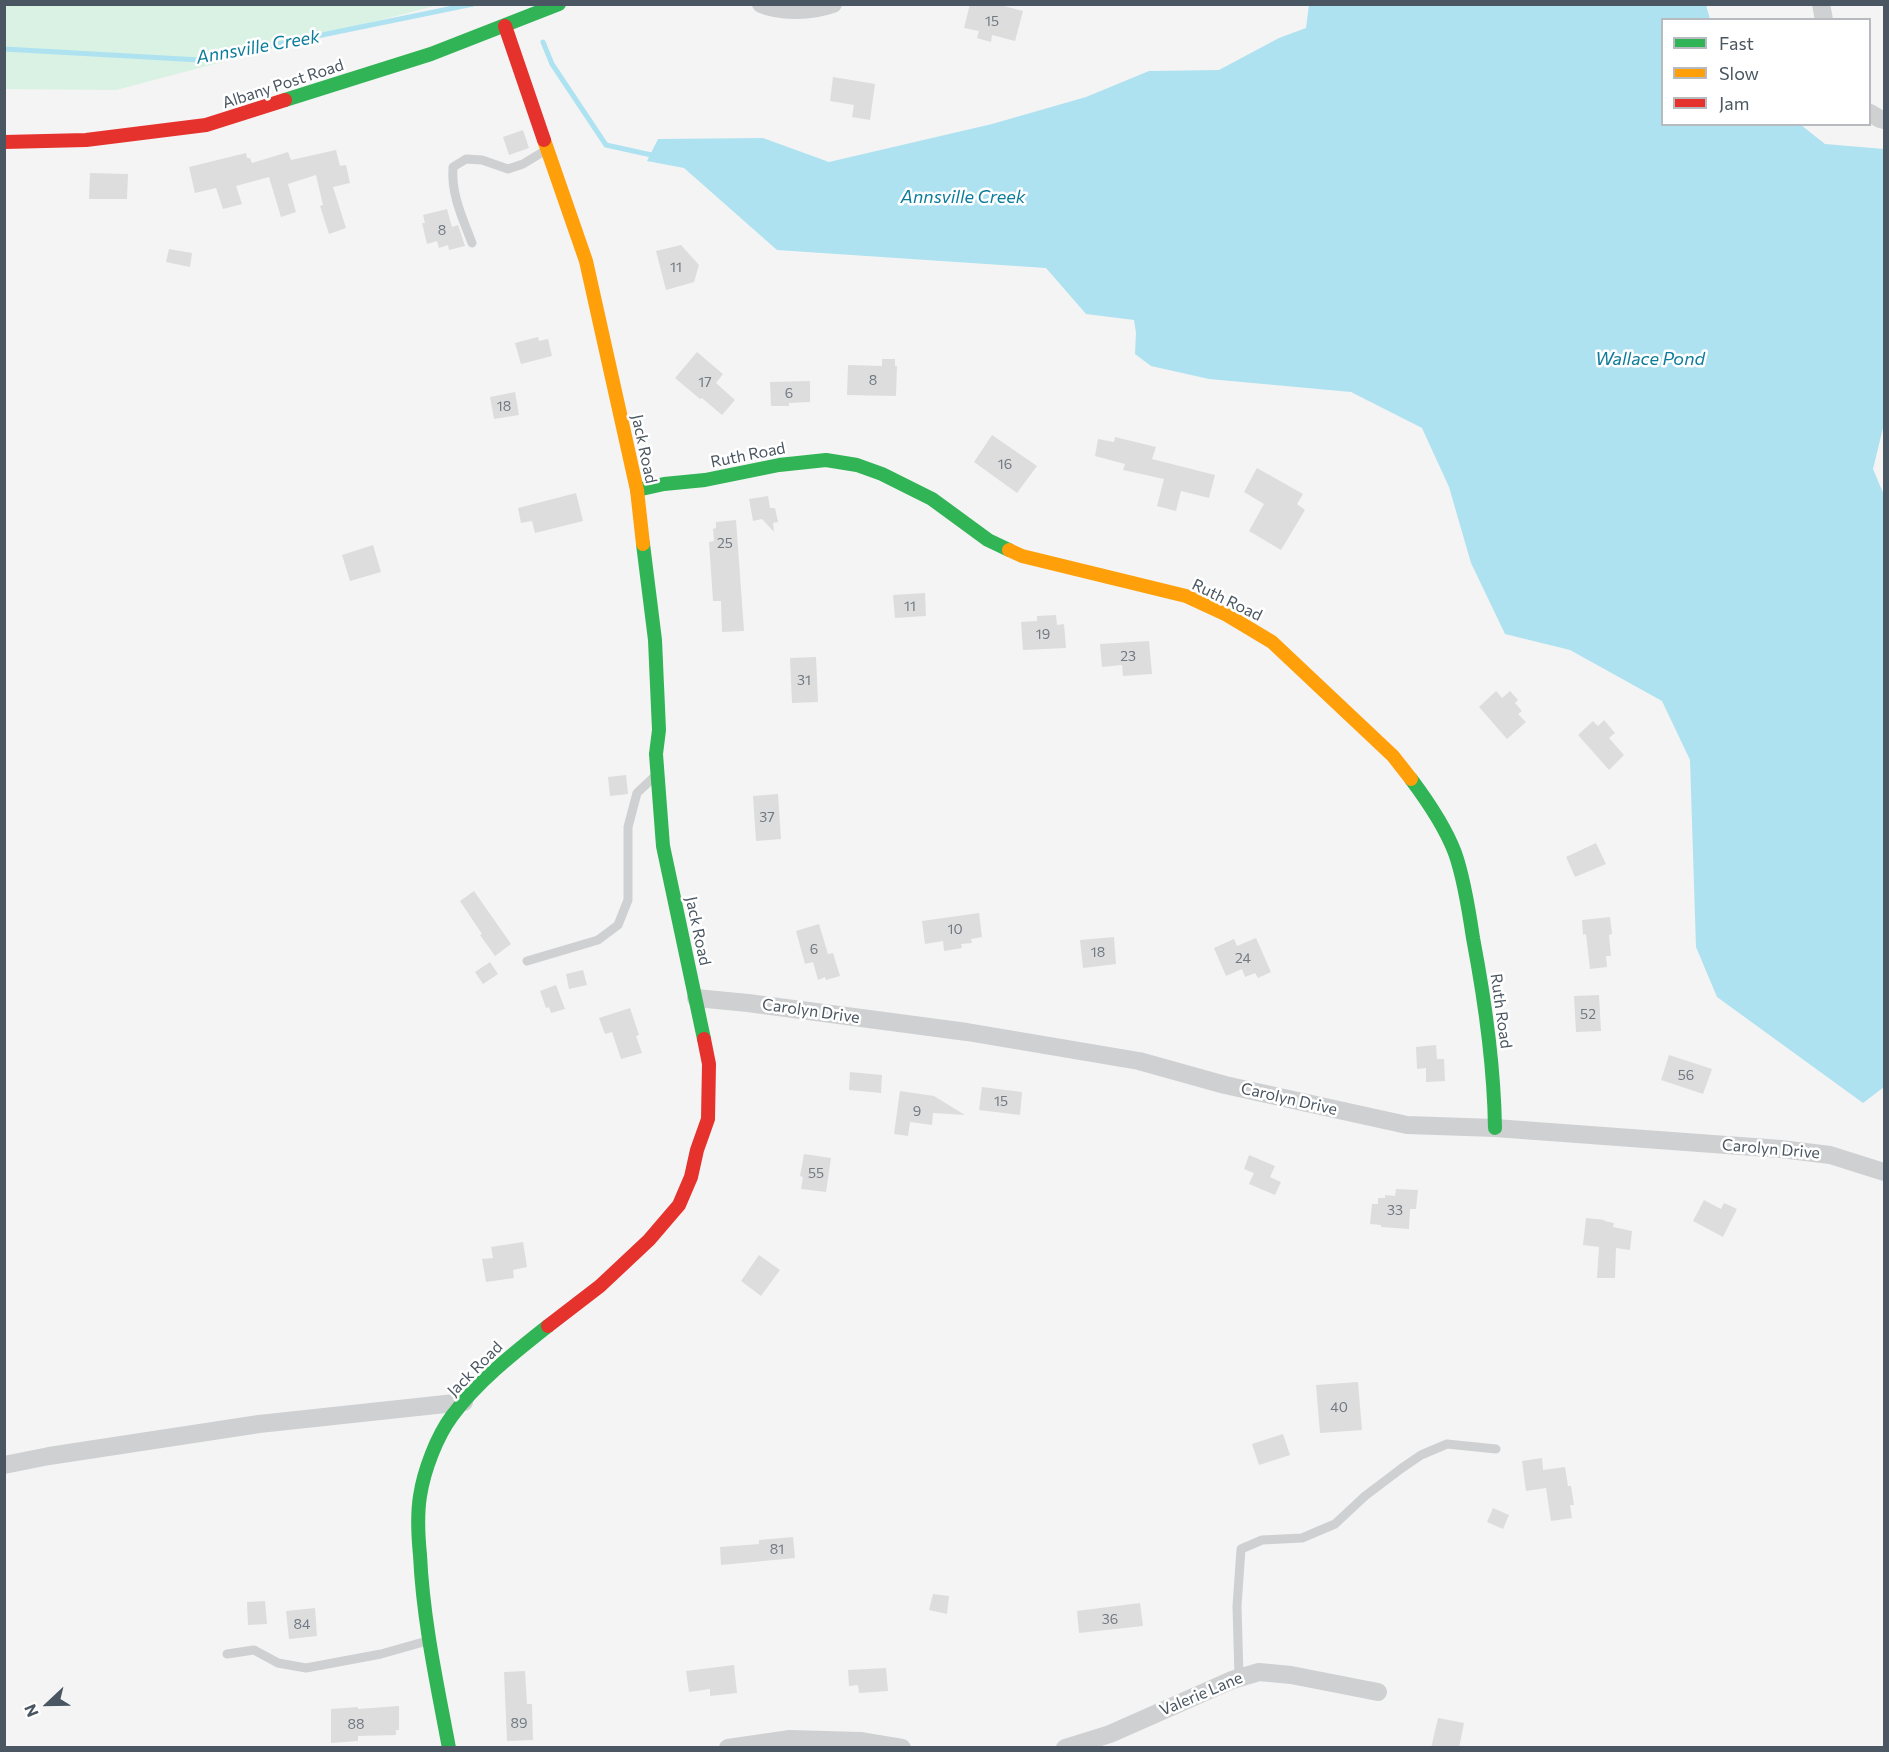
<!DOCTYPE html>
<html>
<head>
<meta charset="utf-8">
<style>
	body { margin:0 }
	#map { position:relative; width:1889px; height:1752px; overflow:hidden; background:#f4f4f4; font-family:Commissioner,sans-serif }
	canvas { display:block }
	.frame { position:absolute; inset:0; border:6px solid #4a5661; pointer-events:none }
	.legend { position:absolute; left:1661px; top:18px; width:210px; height:108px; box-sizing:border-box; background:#fff; border:2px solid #b7bbc0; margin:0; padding:8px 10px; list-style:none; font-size:18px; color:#4a5661 }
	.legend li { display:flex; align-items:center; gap:12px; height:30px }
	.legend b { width:30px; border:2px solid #b7bbc0 }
	.north { position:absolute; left:18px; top:1674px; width:60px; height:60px; -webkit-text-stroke:4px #fff; paint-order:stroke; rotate:248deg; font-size:16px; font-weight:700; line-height:24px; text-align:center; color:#4a5661 }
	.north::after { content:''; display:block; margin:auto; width:21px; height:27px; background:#4a5661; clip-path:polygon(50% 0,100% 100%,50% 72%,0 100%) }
</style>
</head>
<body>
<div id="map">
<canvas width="1889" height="1752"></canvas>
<div class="frame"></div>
<ul class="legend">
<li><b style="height:8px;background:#30b455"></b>Fast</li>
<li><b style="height:8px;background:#ff9f0a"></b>Slow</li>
<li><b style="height:8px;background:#e5322d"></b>Jam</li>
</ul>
<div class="north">N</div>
</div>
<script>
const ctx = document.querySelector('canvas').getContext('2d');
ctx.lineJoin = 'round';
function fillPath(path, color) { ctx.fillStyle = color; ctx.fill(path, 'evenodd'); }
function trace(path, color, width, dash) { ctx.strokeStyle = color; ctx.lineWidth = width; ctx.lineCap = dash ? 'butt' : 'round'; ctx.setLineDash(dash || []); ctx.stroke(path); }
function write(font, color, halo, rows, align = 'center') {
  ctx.font = font + ' Commissioner,sans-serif'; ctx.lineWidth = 5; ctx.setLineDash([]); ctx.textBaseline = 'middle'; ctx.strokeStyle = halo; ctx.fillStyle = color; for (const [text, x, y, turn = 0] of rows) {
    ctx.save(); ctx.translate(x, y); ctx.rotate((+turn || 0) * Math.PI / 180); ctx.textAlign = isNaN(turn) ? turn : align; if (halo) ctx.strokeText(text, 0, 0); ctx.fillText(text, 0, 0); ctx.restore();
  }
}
fillPath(new Path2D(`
	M5,4H438V5L116,90L5,89Z`), '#d9f2e3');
fillPath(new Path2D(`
	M1309,5H1706L1710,19L1662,20V124L1801,125L1825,144L1884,149V424L1873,469L1884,495V1087L1863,1103L1717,997L1696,947L1690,760L1662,701L1570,650L1505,634L1471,563L1449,487L1422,428L1351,392L1209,379L1151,366L1135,354L1136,333L1134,320L1086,314L1046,268L777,250L684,168L647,161L658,139L763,138L829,162L992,124L1086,97L1149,71L1219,70L1279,38L1306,28Z`), '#aee2f0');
trace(new Path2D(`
	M543,42L552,64L606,145L656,156
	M4,49L200,60L473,4`), '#aee2f0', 5);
fillPath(new Path2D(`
	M970,4H996L1023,11L1015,41L992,35L991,42L977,38L979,31L964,28Z
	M833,77L875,84L870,120L852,117L854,105L830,101Z
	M523,130L529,148L509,155L503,137Z
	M336,150L340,166L346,165L350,183L333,187L346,228L329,234L320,206L323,205L316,175L288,184L296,212L281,217L269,177L236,186L242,204L223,209L216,188L195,193L189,167L246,153L247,158H250L252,163L288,152L291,160Z
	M90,173L128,174L127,199H89Z
	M447,209L452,227L458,225L465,246L449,250L448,245L439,248L437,241L427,244L422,223H425L423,215Z
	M681,245L699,265L694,282L666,290L656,251Z
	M169,249L192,253L190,267L166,262Z
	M538,337L539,341L548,339L552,356L521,364L515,343Z
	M697,352L723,374L716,383L735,400L722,415L702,398L700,399L675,378Z
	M882,359H895V366H897L896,396L847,395L848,365L882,366Z
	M810,381V402L789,403V406H771L770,382Z
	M515,392L519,415L494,419L490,397Z
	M992,435L1037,466L1017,493L974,462Z
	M1115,437L1156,447L1152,459L1215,475L1209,498L1181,491L1176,511L1157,506L1164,479L1123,470L1125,464L1095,456L1098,439L1114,442Z
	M1257,468L1303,494L1297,504L1305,510L1281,550L1249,531L1264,504L1244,492Z
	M576,493L583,521L535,533L532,521L521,523L518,508Z
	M768,496L770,508H775L778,522L773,523L774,532L762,519L753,521L749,499Z
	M736,520L744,631L722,632L721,601H713L709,542L714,541L713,529L716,528V522Z
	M373,545L381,572L350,581L342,555Z
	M925,593L926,616L895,618L893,595Z
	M1056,615L1057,625L1064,624L1066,648L1023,650L1021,622L1037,621V616Z
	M1149,641L1152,674L1123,676L1122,665L1102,667L1100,644Z
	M816,657L818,702L792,703L790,658Z
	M1496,691L1502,698L1510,691L1518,700L1515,703L1522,711L1518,714L1526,722L1507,739L1479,707Z
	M1604,720L1615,733L1609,738L1624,755L1609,770L1578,735L1593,721L1598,726Z
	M626,775L628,794L610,796L608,777Z
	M778,794L781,839L756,841L753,796Z
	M1596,843L1606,864L1575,877L1566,857Z
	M474,891L511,944L495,956L480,935L482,934L460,901Z
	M979,913L982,937L971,939L972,943L961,944L962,948L944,951L943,941L925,944L922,921Z
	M1610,917L1612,934L1609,935L1611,956H1606L1607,967L1590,969L1586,934L1583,935L1582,920Z
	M819,924L828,954L833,953L840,976L826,980L825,977L818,980L813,962L805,964L796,931Z
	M1114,937L1116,964L1083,968L1080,940Z
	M1256,938L1271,972L1258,978L1255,973L1245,977L1242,969L1226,976L1214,948L1234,939L1237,946Z
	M490,962L498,974L483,984L475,972Z
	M583,970L587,985L569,989L566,974Z
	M556,985L565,1009L551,1013L549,1007L546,1008L540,991Z
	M1599,995L1601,1031L1576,1032L1574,996Z
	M630,1008L639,1035L636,1036L642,1053L621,1059L612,1032L605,1034L599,1018Z
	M1436,1045L1437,1059H1444L1445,1081L1426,1082V1068L1417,1069L1416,1047Z
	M1669,1055L1712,1069L1703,1094L1661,1080Z
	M850,1072L882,1075L881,1093L849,1090Z
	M982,1087L1022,1092L1020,1115L979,1110Z
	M900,1091L934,1096L965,1115L933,1113L932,1125L910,1122L908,1136L894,1134Z
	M804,1154L831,1158L826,1192L801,1189L803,1177L800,1176Z
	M1249,1155L1275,1166L1270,1177L1281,1182L1275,1195L1249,1184L1254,1173L1244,1169Z
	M1396,1189L1418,1190L1416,1209H1410L1409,1229L1381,1227V1225L1370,1224L1372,1204H1378V1198H1385V1195L1395,1196Z
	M1704,1200L1721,1209L1724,1203L1737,1209L1723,1237L1693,1221Z
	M1586,1218L1605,1220L1604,1221L1614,1223L1613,1227L1632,1231L1630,1250L1616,1248L1615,1278H1597L1599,1247L1583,1245Z
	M523,1242L527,1267L513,1270L514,1278L486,1282L482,1259L493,1258L491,1247Z
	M759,1255L780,1270L761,1296L741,1281Z
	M1358,1382L1362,1430L1320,1433L1316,1385Z
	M1283,1434L1290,1455L1259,1465L1252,1444Z
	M1542,1458L1543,1470L1565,1467L1568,1486H1571L1574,1505H1570L1572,1518L1551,1521L1546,1488L1526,1491L1522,1461Z
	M1493,1508L1509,1515L1503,1529L1487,1522Z
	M793,1537L795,1558L721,1565L720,1547L759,1544V1540Z
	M933,1594L949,1596L947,1614L929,1610Z
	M265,1601L267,1624L248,1625L247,1602Z
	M1140,1603L1143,1626L1079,1633L1077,1611Z
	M315,1608L317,1636L289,1639L286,1611Z
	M734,1665L737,1693L710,1696V1689L689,1692L686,1671Z
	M886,1668L888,1691L859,1693L858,1685L849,1686L848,1670Z
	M525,1671L527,1704H532L533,1740L507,1741L504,1672Z
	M399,1706V1730H396V1735L358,1736V1741L331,1743V1709L358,1707V1709Z
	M1438,1718L1464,1723L1459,1748H1431Z`), '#ddddde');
trace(new Path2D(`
	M472,243C462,217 451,194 453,167L466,159L482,160L508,169L523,164L546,150
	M527,961L598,940L618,925L628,900V827L637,793L654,777
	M227,1654L254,1650L278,1663L306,1668L381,1654L427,1641
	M1239,1677L1237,1606L1241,1549L1262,1540L1302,1538L1335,1524L1365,1496L1402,1468L1421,1455L1447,1444L1496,1449`), '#ced0d2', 9);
trace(new Path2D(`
	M761,4C782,13 812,11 833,4
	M1821,4L1824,20
	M1870,113L1880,119L1884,120
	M696,998L748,1003L967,1032L1139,1061L1225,1085L1407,1125L1495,1128L1781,1149L1830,1155L1884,1172
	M4,1465L49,1456L259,1424L464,1402
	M728,1748L790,1739L860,1741L902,1748
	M1065,1748L1110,1734L1232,1680L1259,1672L1291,1675L1378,1692`), '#ced0d2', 18);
trace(new Path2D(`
	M285,100L431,54L559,4
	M637,490L664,484L705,480L779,465L826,460L857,465L882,474L932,499L988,540L1009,550
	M643,544L655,640L659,730L656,754L663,846L704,1039
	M1411,779C1426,799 1446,829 1455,853C1464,878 1469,911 1473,938C1485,1001 1494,1064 1495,1128
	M449,1748C437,1684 423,1620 420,1555C418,1535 417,1515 420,1496C424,1470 437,1436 452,1416C478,1381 514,1353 548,1326`), '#30b455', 14);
trace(new Path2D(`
	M544,140L586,261L637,490L643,544
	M1009,550L1022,556L1186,596L1227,615L1272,642L1393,756L1411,779`), '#ff9f0a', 14);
trace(new Path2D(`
	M505,26L544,140
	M4,142L86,140L206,125L285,100
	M548,1326L600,1286L649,1240L679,1205L691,1177L697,1150L708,1119L709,1064L704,1039`), '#e5322d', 14);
write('14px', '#707881', null, [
	["15",992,21],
	["8",442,230],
	["11",676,267],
	["8",873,380],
	["17",705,382],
	["6",789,393],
	["18",504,406],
	["16",1005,464],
	["25",725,543],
	["11",910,606],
	["19",1043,634],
	["23",1128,656],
	["31",804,680],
	["37",767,817],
	["10",955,929],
	["6",814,949],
	["18",1098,952],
	["24",1243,958],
	["52",1588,1014],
	["56",1686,1075],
	["15",1001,1101],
	["9",917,1111],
	["55",816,1173],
	["33",1395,1210],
	["40",1339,1407],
	["81",777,1549],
	["36",1110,1619],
	["84",302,1624],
	["89",519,1723],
	["88",356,1724]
]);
write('16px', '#4a5661', '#fff', [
	["Albany Post Road",283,84,-18],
	["Jack Road",644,449,78],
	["Ruth Road",748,455,-11],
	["Ruth Road",1227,600,26],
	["Jack Road",698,931,78],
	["Carolyn Drive",811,1011,8],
	["Ruth Road",1501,1011,82],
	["Carolyn Drive",1289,1099,13],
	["Carolyn Drive",1771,1149,5],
	["Jack Road",475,1369,-45],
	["Valerie Lane",1201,1694,-23]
]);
write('italic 18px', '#0c7c9b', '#fff', [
	["Annsville Creek",258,47,-10],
	["Annsville Creek",963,197],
	["Wallace Pond",1650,359]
]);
</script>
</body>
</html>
